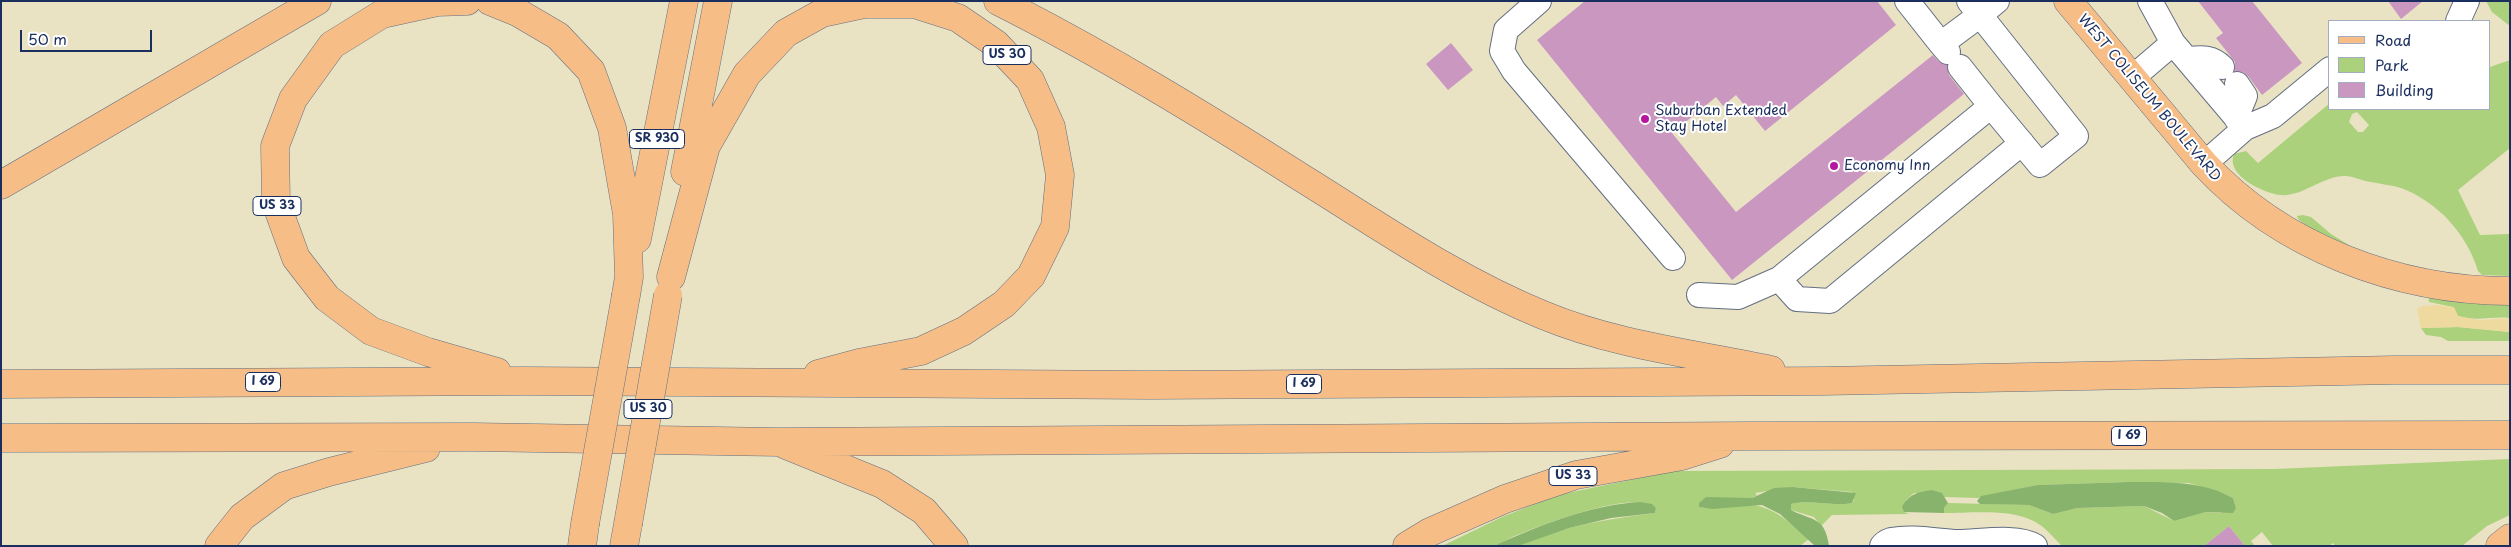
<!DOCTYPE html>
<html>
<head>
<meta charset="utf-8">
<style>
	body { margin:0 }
	#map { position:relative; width:2511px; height:547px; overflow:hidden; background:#e9e3c4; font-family:"Playpen Sans",sans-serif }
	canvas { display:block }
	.frame { position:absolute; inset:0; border:2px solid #1b2f5e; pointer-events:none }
	.legend { position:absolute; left:2328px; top:20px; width:162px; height:90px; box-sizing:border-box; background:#fff; border:1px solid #a4acbf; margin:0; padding:6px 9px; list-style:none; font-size:15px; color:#1b2f5e }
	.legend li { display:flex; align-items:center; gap:10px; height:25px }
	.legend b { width:25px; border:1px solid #a4acbf }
	.scale { position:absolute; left:20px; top:30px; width:132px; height:22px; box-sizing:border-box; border:2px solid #1b2f5e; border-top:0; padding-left:6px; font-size:15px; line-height:18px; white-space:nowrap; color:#1b2f5e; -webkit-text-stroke:4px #fff; paint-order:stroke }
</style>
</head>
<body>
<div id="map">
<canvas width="2511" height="547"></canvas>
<div class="frame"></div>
<ul class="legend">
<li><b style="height:6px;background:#f6be86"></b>Road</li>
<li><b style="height:14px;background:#abd17c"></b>Park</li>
<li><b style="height:14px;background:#ca97c1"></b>Building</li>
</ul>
<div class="scale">50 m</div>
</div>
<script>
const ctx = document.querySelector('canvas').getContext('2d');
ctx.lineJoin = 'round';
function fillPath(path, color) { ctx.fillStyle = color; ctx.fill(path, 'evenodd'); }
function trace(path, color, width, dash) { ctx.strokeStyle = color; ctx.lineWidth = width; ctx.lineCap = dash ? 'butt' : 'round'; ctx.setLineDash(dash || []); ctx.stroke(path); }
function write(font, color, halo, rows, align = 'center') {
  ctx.font = font + ' "Playpen Sans",sans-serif'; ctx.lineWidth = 4; ctx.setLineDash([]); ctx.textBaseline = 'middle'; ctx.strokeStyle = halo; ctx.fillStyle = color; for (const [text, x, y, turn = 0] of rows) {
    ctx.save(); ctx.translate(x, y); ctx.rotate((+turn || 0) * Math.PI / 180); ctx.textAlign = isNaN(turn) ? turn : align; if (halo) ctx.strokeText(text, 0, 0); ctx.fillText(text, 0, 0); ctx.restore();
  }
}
fillPath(new Path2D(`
	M2486,1H2510V26L2492,12Z
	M2510,60V148L2458,190L2480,235L2510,234V276L2482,275L2478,271C2467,234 2438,202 2401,188C2391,185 2380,184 2371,182C2363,181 2353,176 2345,176C2322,176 2303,197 2280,195C2263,193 2225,175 2234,154L2246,151L2258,163L2330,103V109H2490V67ZM2357,112L2369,125L2363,132H2358L2349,122L2352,114Z
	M2303,215L2311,217L2331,234L2352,247L2311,230L2298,219L2297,216Z
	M2428,293L2510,299V318C2492,316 2476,322 2458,316L2453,307L2429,302Z
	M2458,327L2510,332V341H2448L2441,337L2426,335L2421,328Z
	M2510,459V515L2487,526L2462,546H2335L2333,543L2329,546H2273L2262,532L2251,541L2255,546H2245L2229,526L2204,546H2062C2052,536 2043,524 2029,519C2007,509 1968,513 1944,513V508L1948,503L2029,505L2053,514L2078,508L2144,506L2174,521L2206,512L2220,513L2236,508L2233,498L2224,494L2189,483L2128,482L2038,485L1978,498L1944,497L1942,493H1914L1906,500L1904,512L1909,514L1832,515L1821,526L1814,517L1791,510V504C1810,499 1831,507 1852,503L1854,500L1852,492L1793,487L1755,493L1757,495L1752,498L1699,503V507C1715,510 1729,506 1746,505C1772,504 1790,523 1809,539L1800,546H1518C1561,526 1609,519 1655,513L1656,508C1637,488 1541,525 1517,535C1509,538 1501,545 1492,546C1476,547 1458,546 1442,546L1502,517L1558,495L1673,471L2274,469Z`), '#abd17c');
fillPath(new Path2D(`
	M2128,482C2163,482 2201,480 2233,498L2236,508L2233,513L2206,512L2174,521L2162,513L2144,506L2078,508L2053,514L2029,505L1980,504L1977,501L1981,496L2038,485Z
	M1793,487L1856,493L1852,503C1832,507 1810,499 1791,504V510C1812,521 1825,516 1829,546H1815L1780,514L1762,505L1712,509L1699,507V503L1706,497L1752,498L1774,488Z
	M1932,490L1942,493L1948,503L1944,508V513L1904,512L1902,507C1909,494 1918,492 1932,490Z
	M1641,502L1652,504L1656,508L1655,513L1611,518L1569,528L1518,546H1494C1537,526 1593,504 1641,502Z`), '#88b36c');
fillPath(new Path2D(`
	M2436,305L2454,307L2458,316L2479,320L2510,318V332L2458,327L2421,328L2417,309L2423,306Z`), '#eeda9e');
fillPath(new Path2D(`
	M1585,1H1877L1896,25L1765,131L1736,95L1723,106L1716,97L1672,133L1736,212L1933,55L1938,61L1947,65L1949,75L1964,94L1732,280L1537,40Z
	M2198,1H2252L2302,63L2262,95L2248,76L2243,72L2235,71V62L2216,38L2223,33Z
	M2388,1H2423L2401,19Z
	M1451,43L1473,70L1448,90L1426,64Z
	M2229,526L2245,546H2204Z`), '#ca97c1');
const minor = new Path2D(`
	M1539,1L1506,30L1502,51L1514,71L1673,258
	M1907,1L1941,44
	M2150,1L2173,43L2245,128
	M2458,21L2467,1
	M1948,52L1941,44L1980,15L1969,1
	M2187,59C2201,58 2211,56 2222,67
	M1960,67L1991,106
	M2132,78L2173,43
	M2236,118L2245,96L2237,84
	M2204,164L2245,128L2273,116L2330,69
	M1779,279L1797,299L1830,301L2022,143
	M1699,295L1738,297L1779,279L1991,106L2040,165L2076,136L1980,15L1997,1
	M1882,546C1884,543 1888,541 1891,540C1913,536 1936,541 1958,542C1979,542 2017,535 2035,546`);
const major = new Path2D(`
	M2068,1L2204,164C2281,247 2397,291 2510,291
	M2500,546L2510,538`);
const highway = new Path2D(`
	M467,1L437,2L382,14L332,45L293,99L275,146L276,203L296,258L327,298L371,331L428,352L497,372
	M490,1L517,12L558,36L591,71L612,128L627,214L629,277L626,295
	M998,1C1103,54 1203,115 1302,178C1381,227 1457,280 1543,315C1615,345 1695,354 1771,370
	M685,172L718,1
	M1,185L317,1
	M637,239L684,1
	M671,277L706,146L747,74L786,33L822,13L864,4H914L958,18L996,44L1030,80L1051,127L1060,175L1055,227L1031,276L1004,304L964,331L921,351L859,363L818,374
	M1,384L525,381L1150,385L1824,381L2395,370H2510
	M1,438L474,437L778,442L1749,436L2510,435
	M786,445L882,484L924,511L954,546
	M219,546L242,517L284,486L329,472L426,448
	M582,546L585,524
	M624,546L628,524
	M1407,546L1430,532L1505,499L1576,475L1682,456L1720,444`);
trace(minor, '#636e82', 26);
trace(major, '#636e82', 29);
trace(highway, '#636e82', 29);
trace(minor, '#fff', 24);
trace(major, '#f6be86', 28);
trace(highway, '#f6be86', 28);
const highwayBridge = new Path2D(`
	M585,524L626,295
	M628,524L668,295`);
trace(highwayBridge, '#636e82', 29, []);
trace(highwayBridge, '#f6be86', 28);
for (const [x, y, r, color] of [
	[1645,119,5,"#b5179e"],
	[1834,166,5,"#b5179e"]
]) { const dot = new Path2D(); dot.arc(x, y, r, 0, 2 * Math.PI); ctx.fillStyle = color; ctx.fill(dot); trace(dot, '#fff', 2); }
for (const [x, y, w] of [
	[1007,55,48],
	[657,139,55],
	[277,206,48],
	[263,382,35],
	[1304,384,35],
	[648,409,48],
	[2129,436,35],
	[1573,476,48]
]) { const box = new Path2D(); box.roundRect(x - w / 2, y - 9.5, w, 19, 4); ctx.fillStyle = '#fff'; ctx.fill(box); trace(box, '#1b2f5e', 1); }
write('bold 12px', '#1b2f5e', null, [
	["US 30",1007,55],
	["SR 930",657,139],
	["US 33",277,206],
	["I 69",263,382],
	["I 69",1304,384],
	["US 30",648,409],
	["I 69",2129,436],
	["US 33",1573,476]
]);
write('14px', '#1b2f5e', '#fff', [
	["WEST COLISEUM BOULEVARD",2149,98,50]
]);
write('14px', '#1b2f5e', '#fff', [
	["Suburban Extended",1655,111],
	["Stay Hotel",1655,127],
	["Economy Inn",1844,166]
], 'left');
</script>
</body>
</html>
